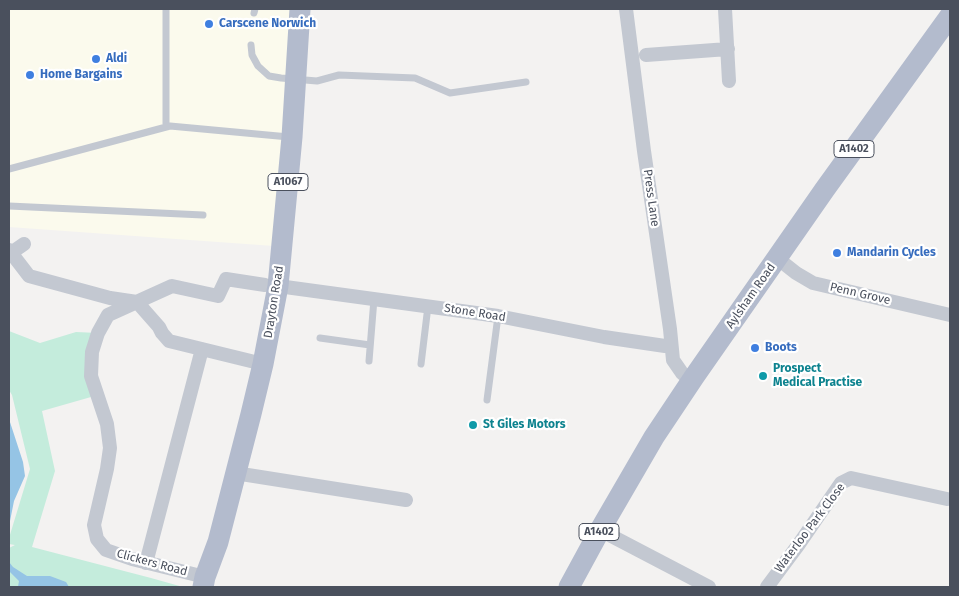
<!DOCTYPE html>
<html>
<head>
<meta charset="utf-8">
<style>
	body { margin:0 }
	#map { position:relative; width:959px; height:596px; overflow:hidden; background:#f3f2f1; font-family:"Fira Sans",sans-serif }
	canvas { display:block }
	.frame { position:absolute; inset:0; border:10px solid #4a505d; pointer-events:none }
</style>
</head>
<body>
<div id="map">
<canvas width="959" height="596"></canvas>
<div class="frame"></div>
</div>
<script>
const ctx = document.querySelector('canvas').getContext('2d');
ctx.lineJoin = 'round';
function fillPath(path, color) { ctx.fillStyle = color; ctx.fill(path, 'evenodd'); }
function trace(path, color, width, dash) { ctx.strokeStyle = color; ctx.lineWidth = width; ctx.lineCap = dash ? 'butt' : 'round'; ctx.setLineDash(dash || []); ctx.stroke(path); }
function write(font, color, halo, rows, align = 'center') {
  ctx.font = font + ' "Fira Sans",sans-serif'; ctx.lineWidth = 4.5; ctx.setLineDash([]); ctx.textBaseline = 'middle'; ctx.strokeStyle = halo; ctx.fillStyle = color; for (const [text, x, y, turn = 0] of rows) {
    ctx.save(); ctx.translate(x, y); ctx.rotate((+turn || 0) * Math.PI / 180); ctx.textAlign = isNaN(turn) ? turn : align; if (halo) ctx.strokeText(text, 0, 0); ctx.fillText(text, 0, 0); ctx.restore();
  }
}
fillPath(new Path2D(`
	M9,9H293L274,246L9,227Z`), '#fbfaed');
fillPath(new Path2D(`
	M9,331L40,343L76,332L98,333L88,365L91,397L42,411L55,471L32,547L151,578L183,587H9V548L15,545L9,544V538L30,469L12,395L9,390Z`), '#c4ecdc');
fillPath(new Path2D(`
	M9,419L23,462L25,476L14,501L9,526Z
	M9,562L13,567L27,576H50L66,582L69,587H18L19,581L9,571Z`), '#95c4e5');
trace(new Path2D(`
	M254,13L255,9
	M251,45L252,55L258,66L269,76L281,78L317,81L339,75L415,78L450,93L526,82
	M166,127V9
	M9,169L170,126L289,137
	M9,206L203,215
	M320,338L370,345
	M369,361L374,299
	M421,364L428,306
	M487,400L498,316`), '#c3c8d1', 7);
trace(new Path2D(`
	M626,9L644,151L670,329L673,360L682,373L691,381
	M725,9L729,81
	M646,55L728,49
	M9,250L29,276L110,298L137,302L159,327L162,333L169,341L263,364
	M11,253L24,244
	M777,258L796,273L813,283L950,315
	M278,286L498,316L604,337L665,346L671,345
	M235,473L406,500
	M600,530L709,587
	M146,563L202,349
	M205,577L132,559L106,550L97,539L94,525L107,469L110,448L107,424L91,376L92,352L98,333L108,315L172,286L218,296L226,279L265,285
	M767,587L799,544L841,483L851,478L947,499`), '#c3c8d1', 14);
trace(new Path2D(`
	M203,587L205,577L218,542L251,414L263,364L278,286L292,137L300,9
	M569,587L600,530L654,437L694,377L825,189L950,16`), '#b3bbcd', 21);
for (const [x, y, r, color] of [
	[209,24,5,"#3f7fe0"],
	[96,59,5,"#3f7fe0"],
	[30,75,5,"#3f7fe0"],
	[837,253,5,"#3f7fe0"],
	[755,348,5,"#3f7fe0"],
	[763,376,5,"#0f9aa8"],
	[473,425,5,"#0f9aa8"]
]) { const dot = new Path2D(); dot.arc(x, y, r, 0, 2 * Math.PI); ctx.fillStyle = color; ctx.fill(dot); trace(dot, '#fff', 2); }
for (const [x, y, w] of [
	[854,149,40],
	[288,182,40],
	[599,532,40]
]) { const box = new Path2D(); box.roundRect(x - w / 2, y - 8.5, w, 17, 4); ctx.fillStyle = '#fff'; ctx.fill(box); trace(box, '#4a505d', 1); }
write('bold 11px', '#4a505d', null, [
	["A1402",854,149],
	["A1067",288,182],
	["A1402",599,532]
]);
write('bold 12px', '#366cbe', '#fff', [
	["Carscene Norwich",219,24],
	["Aldi",106,59],
	["Home Bargains",40,75],
	["Mandarin Cycles",847,253],
	["Boots",765,348]
], 'left');
write('12px', '#4a505d', '#fff', [
	["Press Lane",651,198,82],
	["Penn Grove",860,294,13],
	["Aylsham Road",751,296,-55],
	["Drayton Road",274,302,-81],
	["Stone Road",475,313,9],
	["Waterloo Park Close",810,528,-53],
	["Clickers Road",152,563,15]
]);
write('bold 12px', '#0d838f', '#fff', [
	["Prospect",773,369],
	["Medical Practise",773,383],
	["St Giles Motors",483,425]
], 'left');
</script>
</body>
</html>
